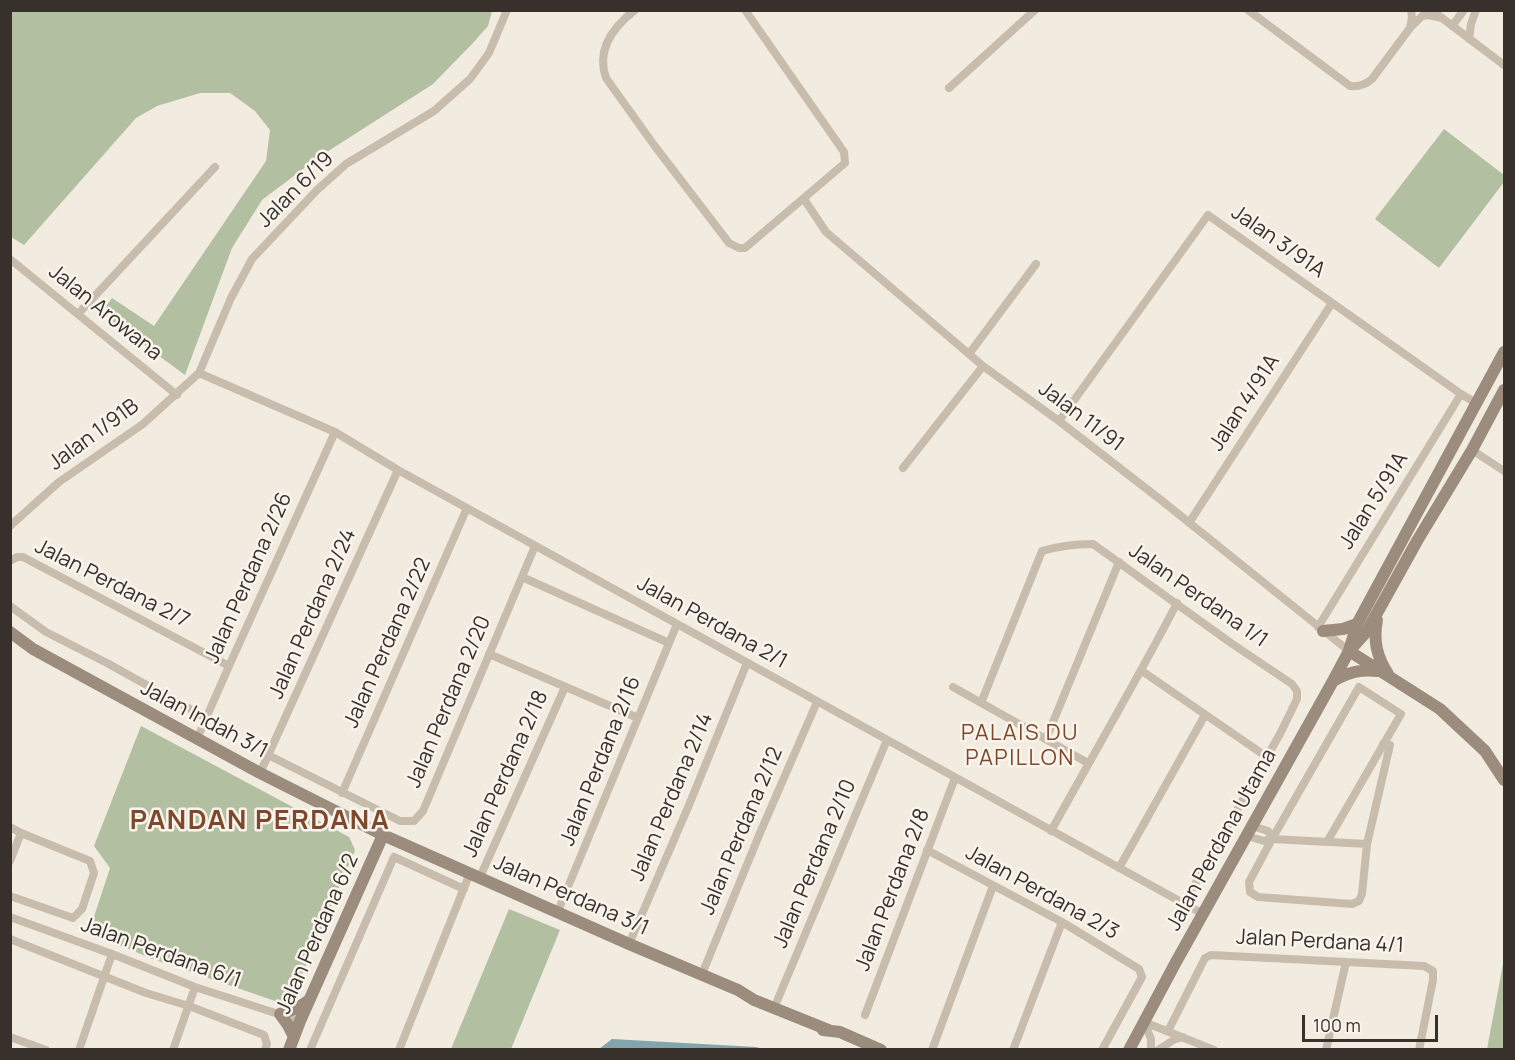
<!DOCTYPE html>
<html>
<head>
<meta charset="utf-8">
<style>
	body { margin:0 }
	#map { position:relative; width:1515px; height:1060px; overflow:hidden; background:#f1ebe0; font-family:Manrope,sans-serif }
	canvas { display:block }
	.frame { position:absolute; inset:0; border:12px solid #37302b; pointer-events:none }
	.scale { position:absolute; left:1302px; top:1015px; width:136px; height:27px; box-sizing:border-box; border:3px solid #37302b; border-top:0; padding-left:8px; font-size:18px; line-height:21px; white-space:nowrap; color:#37302b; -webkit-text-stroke:4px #f9f4ec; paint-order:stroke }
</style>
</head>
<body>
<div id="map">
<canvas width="1515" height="1060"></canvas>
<div class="frame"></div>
<div class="scale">100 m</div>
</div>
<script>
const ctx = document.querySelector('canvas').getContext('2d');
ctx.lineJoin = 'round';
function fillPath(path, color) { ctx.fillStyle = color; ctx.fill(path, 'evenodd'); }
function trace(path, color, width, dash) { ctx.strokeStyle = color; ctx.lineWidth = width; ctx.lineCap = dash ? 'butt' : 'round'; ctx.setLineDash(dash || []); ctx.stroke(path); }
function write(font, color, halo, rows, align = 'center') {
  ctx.font = font + ' Manrope,sans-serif'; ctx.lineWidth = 5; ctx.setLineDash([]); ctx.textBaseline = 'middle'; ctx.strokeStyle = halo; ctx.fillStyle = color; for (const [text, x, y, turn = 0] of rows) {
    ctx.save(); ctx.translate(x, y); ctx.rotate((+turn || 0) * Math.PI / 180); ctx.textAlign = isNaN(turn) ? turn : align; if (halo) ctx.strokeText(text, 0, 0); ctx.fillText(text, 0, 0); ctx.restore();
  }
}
fillPath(new Path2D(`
	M10,11L11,10L492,11L488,26L472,44L433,84L319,157L262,200L232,248L185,375L101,313L112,298L154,326L266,161L270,130L255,111L230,93H200L157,106L136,118L24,245L11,237Z
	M1444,129L1504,175V182L1439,268L1375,219Z
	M141,726L349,837L355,850L293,996L278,1002L150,958L89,932L110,868L94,846Z
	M509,909L560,930L511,1049H451Z
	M1504,959V1049H1487Z`), '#b2bfa1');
fillPath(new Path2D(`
	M612,1039L756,1047L763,1049H599Z`), '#82a5ab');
trace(new Path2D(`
	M635,10C613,27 596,50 606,78L654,145L729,243L739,248H745L845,163L844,152L745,10
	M1248,10L1350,86C1359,87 1365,85 1372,79L1410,28L1422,16L1428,15L1442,18
	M1438,15L1504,65
	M1452,26L1464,10
	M1410,28L1412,18L1411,10
	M1469,39L1471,24L1476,10
	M949,88L1035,10
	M804,199L826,232L983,366L1059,421L1161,500L1349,651
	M10,259L177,395
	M78,314L215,167
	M969,354L1036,264
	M199,373L335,432L398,470L1203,914
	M1059,421L1208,215L1461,394L1476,403
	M1472,450L1504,471
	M903,468L983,366
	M1189,523L1332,303
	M10,526L59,482L143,424L199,373L231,298L252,259L317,190L346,164L434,111L470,79L489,53L507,10
	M10,561L17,557H23L229,666
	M522,577L669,643
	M10,606L46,632L107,663L206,718
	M1318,627L1461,394
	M489,654L638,718
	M1142,671L1267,757
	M953,687L1088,763
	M981,703L1042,551C1059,546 1075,544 1093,544L1231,643L1292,684L1297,691V699L1281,732L1193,888
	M197,739L229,666L335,432
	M1046,739L1119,562
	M268,755L400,821H414L423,811L535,546
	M260,773L398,470
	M342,793L467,508
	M1252,826L1268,831L1272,839
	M10,827L21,833L90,861L94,873L82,909L73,918L10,896
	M1051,831C1093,755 1137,680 1177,603
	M1247,836L1264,841L1272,839L1367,844
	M1327,842L1401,714L1359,687L1272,839L1249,882L1250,892L1258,897L1352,904L1359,901L1362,894L1367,844L1390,745L1383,744
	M927,850L1062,922L1139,969L1142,977L1102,1050
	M10,861L21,833
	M1119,868L1205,715
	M480,877L565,687
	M558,911L677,624
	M10,917L112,954L195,987L300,1021
	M10,939L146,993L189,1006L264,1035L267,1044L265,1050
	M629,944L689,805L747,663
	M702,974L760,833L817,702
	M777,1001L887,740
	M865,1015L955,778
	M1144,1022L1214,1050
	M1144,1022L1151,1039V1050
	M1168,1031L1205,958L1211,955L1424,966L1433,971V980L1419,1050
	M10,1037L46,1050
	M79,1050L112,954
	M173,1050L195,987
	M310,1050L394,857L464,889
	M399,1050L470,873
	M932,1050L993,886
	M1013,1050L1062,922
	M1158,1050L1175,1039L1183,1037
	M1326,1050L1346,962`), '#c8bcad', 8);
trace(new Path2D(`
	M1377,620C1373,641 1377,657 1388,674
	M1323,631L1343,629L1357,624
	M10,632L33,649L260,773L383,835L629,944L738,990L754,1000L831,1031
	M1351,649L1367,631L1417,541L1472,450L1504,390
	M1349,651L1440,709L1485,751L1504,780
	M1335,680C1350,672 1361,669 1378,671
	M823,1030L840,1032L881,1050
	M294,1037L288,1025L280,1014L297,1008L308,1001
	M289,1050L300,1021L383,835
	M1129,1050L1176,962L1333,681L1349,651L1357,624L1504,352`), '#9c8c7e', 12);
write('21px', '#37302b', '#f9f4ec', [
	["Jalan 6/19",296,190,-45],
	["Jalan 3/91A",1278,242,35],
	["Jalan Arowana",105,313,39],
	["Jalan 4/91A",1245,403,-57],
	["Jalan 11/91",1081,417,37],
	["Jalan 1/91B",94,435,-36],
	["Jalan 5/91A",1374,501,-58],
	["Jalan Perdana 2/26",249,578,-66],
	["Jalan Perdana 2/7",112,584,27],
	["Jalan Perdana 1/1",1198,596,35],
	["Jalan Perdana 2/24",313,614,-66],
	["Jalan Perdana 2/1",712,623,29],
	["Jalan Perdana 2/22",388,643,-66],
	["Jalan Perdana 2/20",449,702,-67],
	["Jalan Indah 3/1",204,720,28],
	["Jalan Perdana 2/16",601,761,-68],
	["Jalan Perdana 2/18",506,774,-66],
	["Jalan Perdana 2/14",672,797,-67],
	["Jalan Perdana 2/12",742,831,-67],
	["Jalan Perdana Utama",1222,840,-61],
	["Jalan Perdana 2/10",815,864,-67],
	["Jalan Perdana 2/8",893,890,-69],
	["Jalan Perdana 2/3",1042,893,29],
	["Jalan Perdana 3/1",571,896,24],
	["Jalan Perdana 6/2",318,934,-66],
	["Jalan Perdana 4/1",1320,942,3],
	["Jalan Perdana 6/1",161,953,20]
]);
ctx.letterSpacing = '1.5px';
write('22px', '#7e482c', '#f9f4ec', [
	["PALAIS DU",1020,734],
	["PAPILLON",1020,759]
]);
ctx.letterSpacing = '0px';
ctx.letterSpacing = '1.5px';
write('bold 27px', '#7e482c', '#f9f4ec', [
	["PANDAN PERDANA",260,821]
]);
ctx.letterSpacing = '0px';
</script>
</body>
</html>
